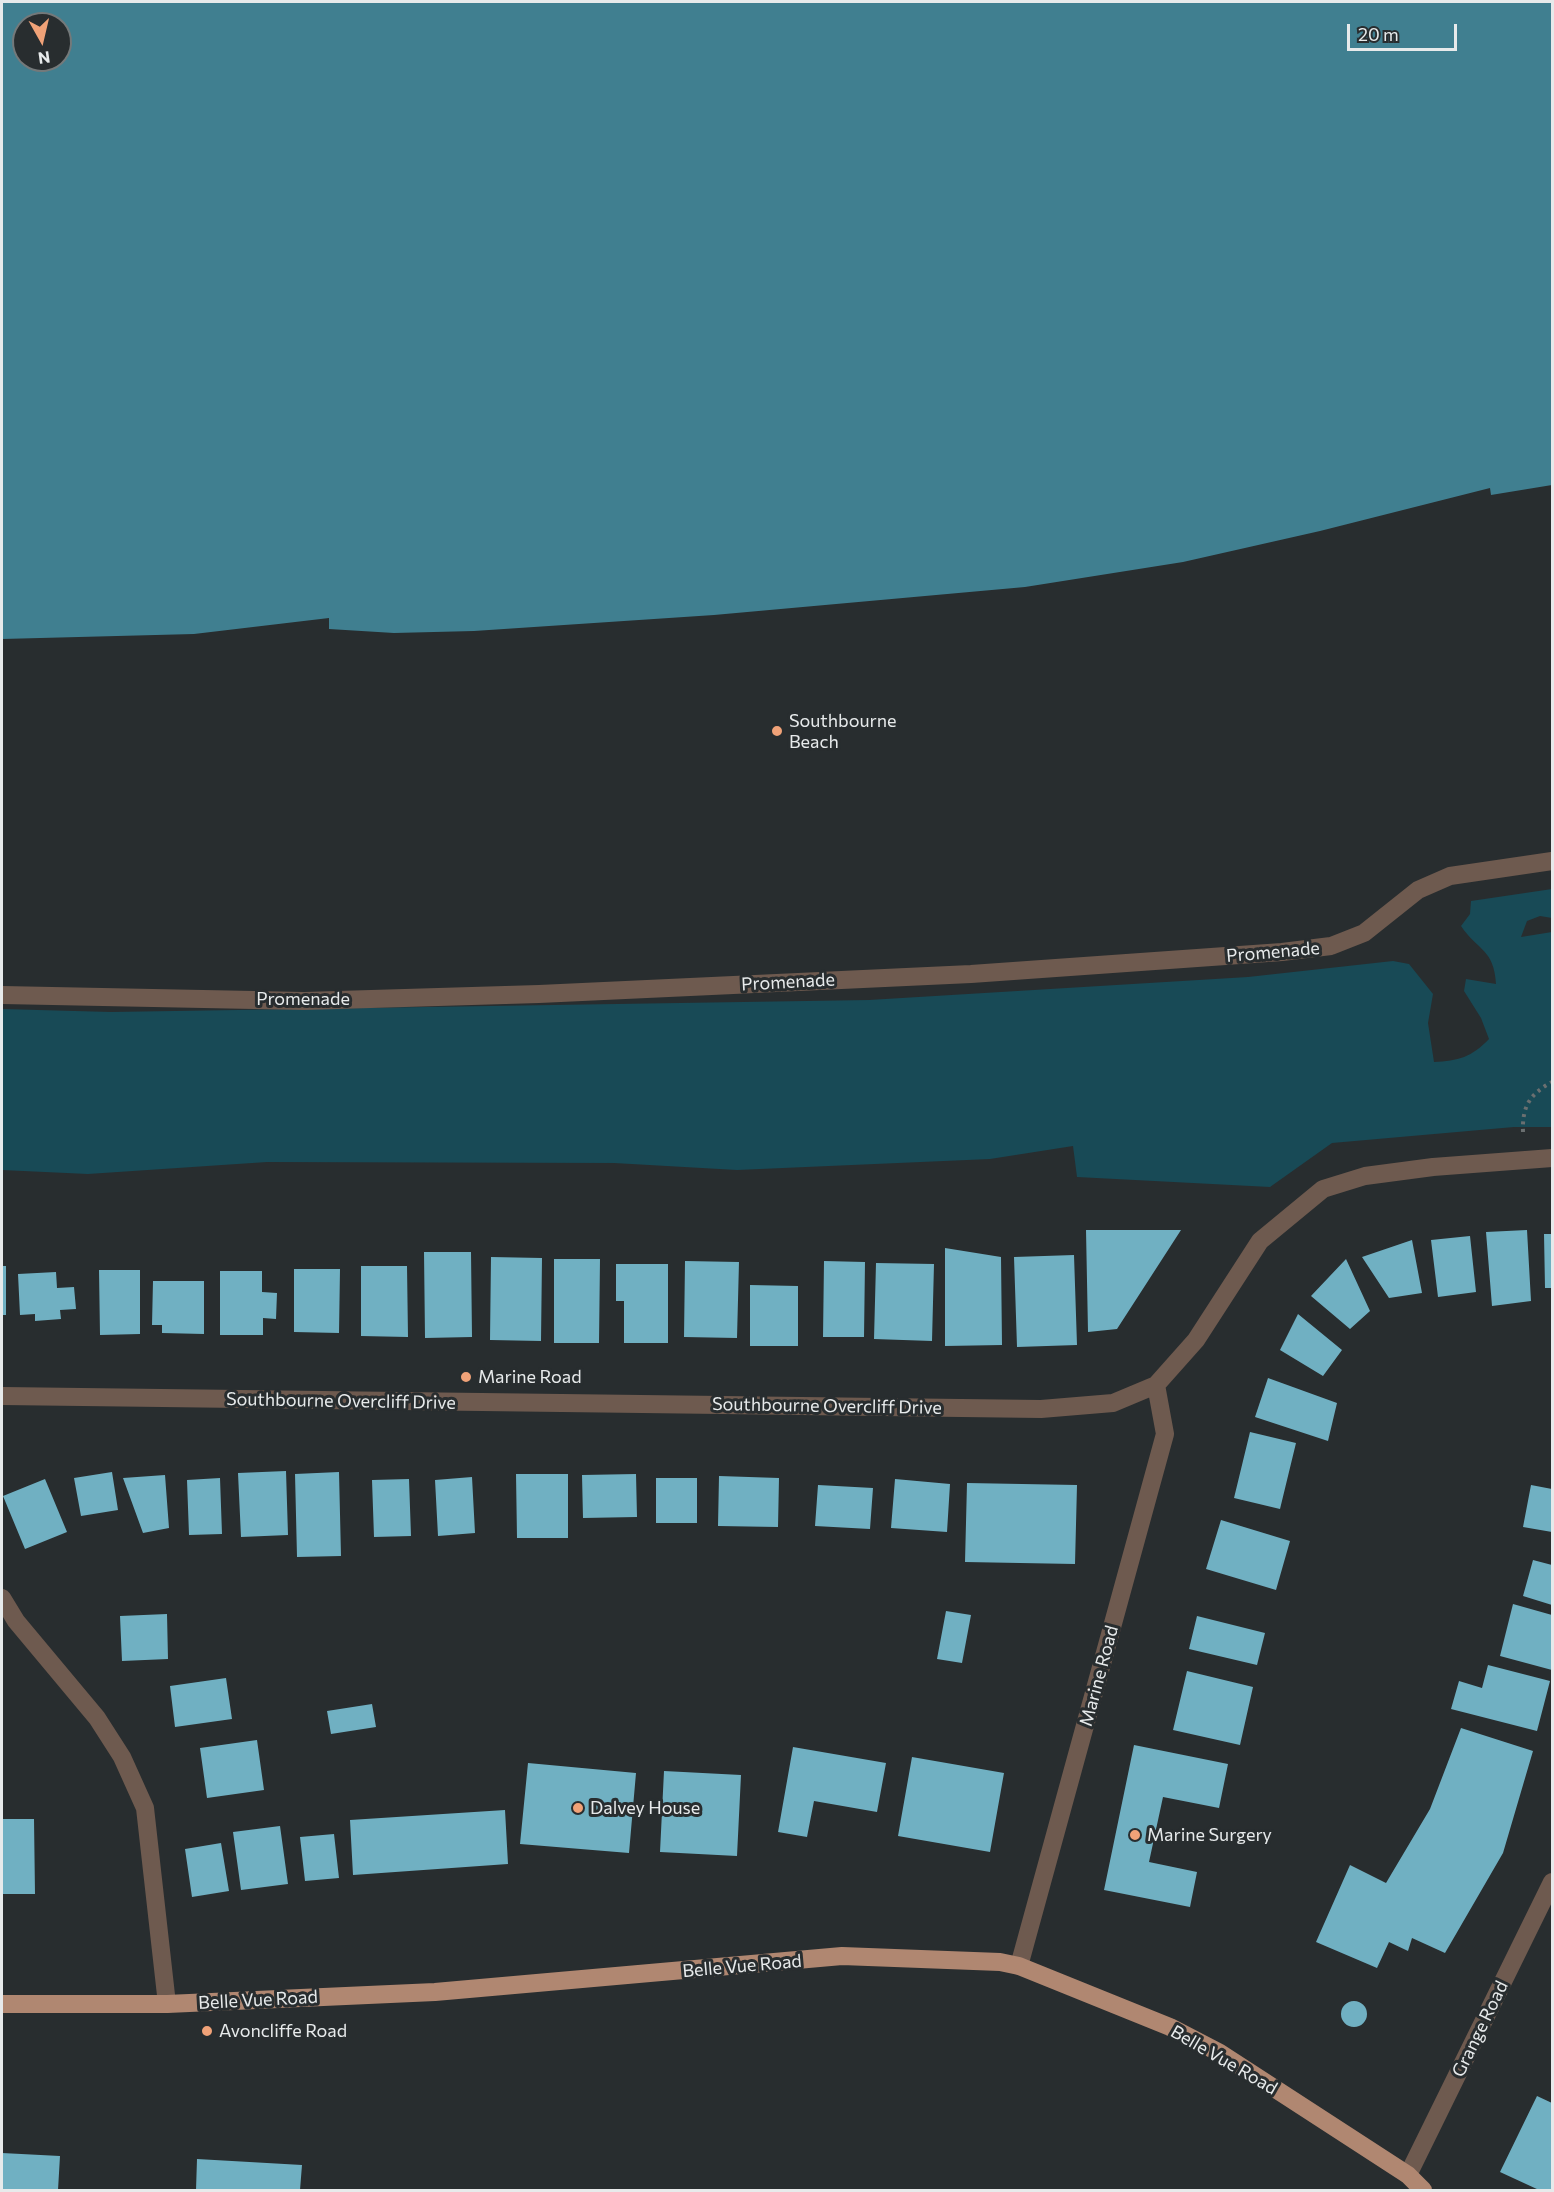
<!DOCTYPE html>
<html>
<head>
<meta charset="utf-8">
<style>
	body { margin:0 }
	#map { position:relative; width:1554px; height:2192px; overflow:hidden; background:#282d2f; font-family:Commissioner,sans-serif }
	canvas { display:block }
	.frame { position:absolute; inset:0; border:3px solid #e7eaeb; pointer-events:none }
	.north { position:absolute; left:12px; top:12px; width:60px; height:60px; box-sizing:border-box; background:#282d2f; border:2px solid #74797a; border-radius:50%; rotate:172deg; font-size:16px; font-weight:700; line-height:24px; text-align:center; color:#e7eaeb }
	.north::after { content:''; display:block; margin:auto; width:21px; height:27px; background:#f0a278; clip-path:polygon(50% 0,100% 100%,50% 72%,0 100%) }
	.scale { position:absolute; left:1347px; top:24px; width:110px; height:27px; box-sizing:border-box; border:3px solid #e7eaeb; border-top:0; padding-left:8px; font-size:18px; line-height:21px; white-space:nowrap; color:#e7eaeb; -webkit-text-stroke:4px #282d2f; paint-order:stroke }
</style>
</head>
<body>
<div id="map">
<canvas width="1554" height="2192"></canvas>
<div class="frame"></div>
<div class="north">N</div>
<div class="scale">20 m</div>
</div>
<script>
const ctx = document.querySelector('canvas').getContext('2d');
ctx.lineJoin = 'round';
function fillPath(path, color) { ctx.fillStyle = color; ctx.fill(path, 'evenodd'); }
function trace(path, color, width, dash) { ctx.strokeStyle = color; ctx.lineWidth = width; ctx.lineCap = dash ? 'butt' : 'round'; ctx.setLineDash(dash || []); ctx.stroke(path); }
function write(font, color, halo, rows, align = 'center') {
  ctx.font = font + ' Commissioner,sans-serif'; ctx.lineWidth = 6; ctx.setLineDash([]); ctx.textBaseline = 'middle'; ctx.strokeStyle = halo; ctx.fillStyle = color; for (const [text, x, y, turn = 0] of rows) {
    ctx.save(); ctx.translate(x, y); ctx.rotate((+turn || 0) * Math.PI / 180); ctx.textAlign = isNaN(turn) ? turn : align; if (halo) ctx.strokeText(text, 0, 0); ctx.fillText(text, 0, 0); ctx.restore();
  }
}
fillPath(new Path2D(`
	M1552,889V918L1540,916L1527,921L1521,937L1552,932V1127H1514L1332,1143L1270,1187L1077,1177L1073,1146L990,1159L737,1170L614,1163L267,1162L88,1174L2,1170V1009L111,1012L869,1000L1248,977L1393,961L1409,964L1433,994L1428,1023L1434,1062C1458,1061 1472,1057 1489,1039L1481,1018L1464,991L1466,979L1496,984C1494,949 1478,951 1461,926L1470,914L1471,901Z`), '#184a56');
fillPath(new Path2D(`
	M2,2H1552V485L1491,495L1490,488L1320,531L1183,562L1025,587L714,615L474,631L394,633L329,629V618L194,634L2,639ZM24,24H60V60H24Z`), '#407f90');
fillPath(new Path2D(`
	M1086,1230H1181L1117,1329L1088,1332Z
	M1527,1230L1531,1301L1492,1306L1486,1232Z
	M1544,1234H1552V1288H1545Z
	M1470,1236L1476,1292L1438,1297L1431,1240Z
	M1412,1240L1422,1293L1389,1298L1362,1257Z
	M945,1248L1001,1257L1002,1345L945,1346Z
	M424,1252H471L472,1337L425,1338Z
	M1074,1255L1077,1345L1017,1347L1014,1257Z
	M491,1257L542,1258L541,1341L490,1340Z
	M554,1259H600L599,1343H554Z
	M1346,1259L1370,1311L1350,1329L1311,1296Z
	M685,1261L739,1262L737,1338L684,1337Z
	M824,1261L865,1262L864,1337H823Z
	M876,1263L934,1264L932,1341L874,1339Z
	M616,1264H668V1343H624V1301H616Z
	M2,1266H6V1315H2Z
	M361,1266H407L408,1337L361,1336Z
	M294,1269H340L339,1333L294,1332Z
	M99,1270H140V1334L100,1335Z
	M220,1271H262V1292L277,1293L276,1319L263,1318V1335H220Z
	M56,1272L57,1288L74,1287L76,1309L60,1310L61,1319L35,1321V1314L20,1315L18,1274Z
	M153,1281H204V1334L162,1333V1325H152Z
	M750,1285L798,1286V1346H750Z
	M1298,1314L1342,1350L1323,1376L1280,1350Z
	M1268,1378L1337,1403L1328,1441L1255,1417Z
	M1250,1432L1296,1443L1280,1509L1234,1498Z
	M286,1471L288,1535L241,1537L238,1473Z
	M112,1472L118,1510L81,1516L74,1478Z
	M339,1472L341,1556L297,1557L295,1474Z
	M516,1474H568V1538H517Z
	M636,1474L637,1517L583,1518L582,1475Z
	M165,1475L169,1528L143,1533L123,1478Z
	M719,1476L779,1478L778,1527L718,1526Z
	M472,1477L475,1533L438,1536L435,1480Z
	M220,1478L222,1534L189,1535L187,1480Z
	M656,1478H697V1523H656Z
	M45,1479L67,1532L25,1549L3,1496Z
	M409,1479L411,1536L374,1537L372,1480Z
	M895,1479L950,1484L947,1532L891,1528Z
	M967,1483L1077,1485L1075,1564L965,1562Z
	M818,1485L873,1488L870,1529L815,1526Z
	M1531,1485L1552,1489V1532L1523,1527Z
	M1221,1520L1290,1541L1276,1590L1206,1569Z
	M1533,1560L1552,1565V1605L1523,1596Z
	M1513,1604L1552,1615V1670L1500,1656Z
	M946,1611L971,1615L962,1663L937,1659Z
	M167,1614L168,1659L122,1661L120,1616Z
	M1197,1616L1265,1633L1257,1665L1189,1649Z
	M1488,1665L1550,1681L1537,1731L1451,1709L1459,1681L1482,1688Z
	M1187,1671L1253,1687L1240,1745L1173,1730Z
	M226,1678L232,1719L175,1727L170,1686Z
	M372,1704L376,1727L331,1734L327,1711Z
	M1461,1728L1533,1751L1503,1853L1445,1953L1412,1938L1408,1951L1389,1942L1377,1968L1316,1942L1350,1865L1386,1883L1430,1809Z
	M257,1740L264,1790L207,1798L200,1748Z
	M1134,1745L1228,1764L1219,1808L1163,1797L1149,1862L1197,1872L1190,1907L1104,1890Z
	M793,1747L886,1763L877,1812L814,1801L807,1837L778,1832Z
	M912,1757L1004,1773L990,1852L898,1836Z
	M528,1763L636,1773L629,1853L520,1844Z
	M664,1771L741,1775L737,1856L660,1852Z
	M505,1810L508,1864L353,1875L350,1820Z
	M2,1819H34L35,1894H2Z
	M280,1826L288,1884L241,1890L233,1832Z
	M334,1834L339,1878L305,1881L300,1837Z
	M221,1843L229,1891L192,1897L185,1849Z
	M1341 2014a13 13 0 1 1 26 0a13 13 0 1 1-26 0Z
	M1537,2096L1552,2103V2190H1539L1500,2172Z
	M2,2153L60,2156L58,2190H2Z
	M197,2159L302,2165L300,2190H196Z`), '#70b0c2');
trace(new Path2D(`
	M1523,1132C1522,1106 1530,1094 1552,1082`), '#6a6f70', 4, [3, 4.5]);
trace(new Path2D(`
	M2,995L304,1001L539,994L971,974L1282,952L1331,946L1364,933L1418,890L1450,876L1552,861
	M2,1396L1041,1409L1113,1403L1156,1385L1196,1340L1260,1241L1323,1189L1365,1176L1433,1167L1552,1158
	M2,1598L16,1621L97,1718L122,1757L145,1808L167,2004
	M1019,1966L1165,1434L1156,1385
	M1408,2175L1552,1882`), '#6e5a4f', 18);
trace(new Path2D(`
	M2,2004H167L435,1992L842,1956L1000,1962L1019,1966L1170,2027L1220,2053L1408,2175L1423,2190`), '#b08771', 18);
for (const [x, y, r, color] of [
	[777,731,6,"#f0a278"],
	[466,1377,6,"#f0a278"],
	[578,1808,6,"#f0a278"],
	[1135,1835,6,"#f0a278"],
	[207,2031,6,"#f0a278"]
]) { const dot = new Path2D(); dot.arc(x, y, r, 0, 2 * Math.PI); ctx.fillStyle = color; ctx.fill(dot); trace(dot, '#282d2f', 2); }
write('18px', '#e7eaeb', '#282d2f', [
	["Southbourne",789,721],
	["Beach",789,742],
	["Marine Road",478,1377],
	["Dalvey House",590,1808],
	["Marine Surgery",1147,1835],
	["Avoncliffe Road",219,2031]
], 'left');
write('18px', '#e7eaeb', '#282d2f', [
	["Promenade",1273,952,-5],
	["Promenade",788,982,-3],
	["Promenade",303,999],
	["Southbourne Overcliff Drive",341,1401,1],
	["Southbourne Overcliff Drive",827,1406,1],
	["Marine Road",1099,1676,-75],
	["Belle Vue Road",742,1966,-5],
	["Belle Vue Road",258,2000,-3],
	["Grange Road",1480,2029,-64],
	["Belle Vue Road",1224,2060,30]
]);
</script>
</body>
</html>
